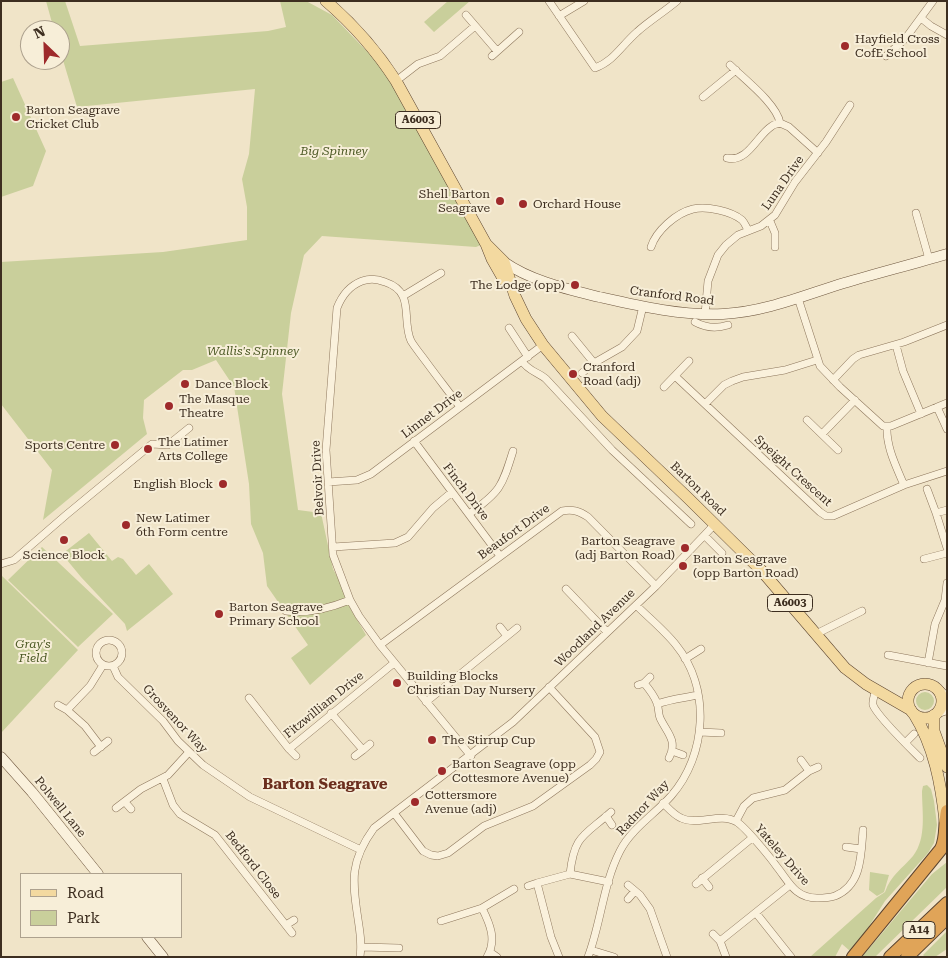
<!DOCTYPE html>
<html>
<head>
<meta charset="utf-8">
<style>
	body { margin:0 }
	#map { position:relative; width:948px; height:958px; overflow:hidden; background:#f0e4c8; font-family:"Roboto Serif",serif }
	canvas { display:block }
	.frame { position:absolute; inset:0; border:2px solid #3d2e20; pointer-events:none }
	.legend { position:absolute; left:20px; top:873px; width:162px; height:65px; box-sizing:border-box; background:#f7eed8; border:1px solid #ada18e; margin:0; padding:6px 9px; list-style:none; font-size:15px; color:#3d2e20 }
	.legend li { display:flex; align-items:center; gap:10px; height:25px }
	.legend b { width:25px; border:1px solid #ada18e }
	.north { position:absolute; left:20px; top:20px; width:50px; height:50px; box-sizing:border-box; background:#f7eed8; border:1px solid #ada18e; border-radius:50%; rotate:336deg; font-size:14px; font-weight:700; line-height:20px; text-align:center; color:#3d2e20 }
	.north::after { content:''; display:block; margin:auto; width:18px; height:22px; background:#9e2a2b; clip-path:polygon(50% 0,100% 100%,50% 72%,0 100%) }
</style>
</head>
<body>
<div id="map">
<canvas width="948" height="958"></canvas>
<div class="frame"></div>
<ul class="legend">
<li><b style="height:6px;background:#f3d9a0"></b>Road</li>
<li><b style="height:14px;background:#c9cf9b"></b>Park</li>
</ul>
<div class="north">N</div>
</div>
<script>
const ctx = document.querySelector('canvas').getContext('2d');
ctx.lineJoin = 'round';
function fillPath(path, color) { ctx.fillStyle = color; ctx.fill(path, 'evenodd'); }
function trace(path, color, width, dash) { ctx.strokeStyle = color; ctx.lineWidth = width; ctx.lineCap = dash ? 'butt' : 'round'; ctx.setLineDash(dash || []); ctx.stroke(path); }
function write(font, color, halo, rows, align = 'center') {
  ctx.font = font + ' "Roboto Serif",serif'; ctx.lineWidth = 4; ctx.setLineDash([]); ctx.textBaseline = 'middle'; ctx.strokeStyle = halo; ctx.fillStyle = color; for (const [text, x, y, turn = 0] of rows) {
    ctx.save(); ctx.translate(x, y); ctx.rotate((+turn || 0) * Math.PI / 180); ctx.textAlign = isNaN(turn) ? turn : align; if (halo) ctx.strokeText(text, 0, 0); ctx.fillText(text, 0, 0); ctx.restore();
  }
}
fillPath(new Path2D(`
	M46,1H65L80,46L268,31L286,27L280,1H306L332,15L382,67L408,108L481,245L476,247L322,236L304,255L291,313L282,394L298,510L321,513L333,569L350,600L349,606L366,635L310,685L291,658L308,645L267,586L263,553L251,524L249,484L234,387L216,360L192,370H183L144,400L143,418L147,434L43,520L52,470L1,404V262L163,252L247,240V207L242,179L249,154L255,89L77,107L60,50V30H54Z
	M448,1H470L434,32L424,22Z
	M13,78L46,151L33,186L1,197V82Z
	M89,533L112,561L118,557L123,559L136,575L149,564L173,594L127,631L125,624L81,577L62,554Z
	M42,547L113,614L78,647L8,580Z
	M1,575L78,650L1,733Z
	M916 701a9 9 0 1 1 18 0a9 9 0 1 1-18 0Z
	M927,785L931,789L934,801L937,825L934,843L928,853L885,901L866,931L850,951L842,944L835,957H810L876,898L885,892C891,875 902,869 913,856C927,838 922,812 922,791L923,786Z
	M947,862V887L875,957H862L932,874Z
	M870,872L889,875L884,892L877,896L869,890Z
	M947,931V949L935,957H925L923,955Z`), '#c9cf9b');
const street = new Path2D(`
	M549,1L595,68C614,61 622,45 637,32C649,21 664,12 677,1
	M466,15L497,51
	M559,16L584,1
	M921,18L931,26L947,35
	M492,56L519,32
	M886,56L905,39L933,1
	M730,65C744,79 777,104 780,123
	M396,81L418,64L440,56L475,26
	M703,97L736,70
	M727,158C748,163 757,135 772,126C774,124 777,124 780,123L789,127L818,153
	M916,213L929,259
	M770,221L775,233V247
	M651,247C656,231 676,213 693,209C707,206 731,211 742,220C745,223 746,227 748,230
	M403,296L441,273
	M798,298L820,366L840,387L883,426H891L947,403
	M705,314L708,281L718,255L726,245L738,235L761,226L775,215L795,182L826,142L850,105
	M695,322C706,328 716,329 728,325
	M509,328L528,357
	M572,336L594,363
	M896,345L903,371L921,414
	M522,361C528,371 538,372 546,379L612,450L691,524
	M582,373L594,363L622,347L637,331L643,306
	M675,376L820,512L826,516H833L904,485L947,471
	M833,380L853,359L859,355L904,342L947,325
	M664,387L689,361
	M705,404L724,385L732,381L743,377L785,370L817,360
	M460,407C449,392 438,378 427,363C422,356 416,349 411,341C401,320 416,292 385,282C378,279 370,278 362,281C349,286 342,295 337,308L326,450L333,555L350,600L359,616L380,645L471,756
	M937,407L947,429
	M807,420L838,450
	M887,426C886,447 896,466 904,485
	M822,434L855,400
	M414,441L500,556
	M328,482L357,480L371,474L543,345
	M927,489L936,513
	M947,510L936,513L947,548
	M469,514C500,492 502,487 513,451
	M705,536L722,553
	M333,547L395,543L408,537L433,508L452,492
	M924,559L947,553
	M1,564L14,560L66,515L152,444L168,445L189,428
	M566,589L607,632
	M286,611C307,614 330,608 350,600
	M500,627L507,636
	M816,634L862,611
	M96 653a13 13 0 1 1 26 0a13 13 0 1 1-26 0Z
	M380,645L562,511C573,509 579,511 588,517L656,586
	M888,655L947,666
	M685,659L701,649
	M928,663L935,624L945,600L947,583
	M113,666L118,677L163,721L178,741L203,765L250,797L361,850
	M644,683C649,689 654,695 657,703C659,708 658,713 660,718C667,733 678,740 669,758
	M638,685L644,683L650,677
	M876,689C875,694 872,700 873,705C877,716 910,748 920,758
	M249,698L289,749L394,663
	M426,702L517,628
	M657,704C671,699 684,698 698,695
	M58,705L67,710L90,686L103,665
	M67,710L85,726L101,747
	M331,713L363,750L355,756
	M700,732L721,733
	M905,743L914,734
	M289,749L296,756
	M363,750L370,744
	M672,751L683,755
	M94,752L108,741
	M801,760L809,771
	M163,779L173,805L180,814L215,835L292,933
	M125,802L131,809
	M663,803C669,809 674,815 681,818C698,826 720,812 737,822C746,828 770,857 777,867C789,882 795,898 817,898C823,898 829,898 835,896C862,885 861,855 863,830
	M116,808L141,789L168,775L189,752
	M394,813L423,851L431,855L438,856L448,853L484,826L533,806L590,765L596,759L600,752L595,737L549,687
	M606,816L612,825
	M736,821L744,806L753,798L785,790L809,771L818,767
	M846,847L861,849
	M570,874C574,835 584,836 611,812
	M702,878L709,887
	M696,884L752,838
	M628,885L640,895L650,909L667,957
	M528,886L537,883
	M628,899L635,891
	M756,913L791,957
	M441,921L482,908
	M286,925L294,920
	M713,934L720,941
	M362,947L399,948
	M591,950L614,957
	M490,952L497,957
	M360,957C362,943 360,932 358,919C352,880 350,861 374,828L513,722L656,586L715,524
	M487,957C497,940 490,924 482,908L514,889
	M559,957L551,937L537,883L570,874L609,882
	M588,957C601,923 603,884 620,851C631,829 655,814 671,796C707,755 711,688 676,645C665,631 649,618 636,605
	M726,957L720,941L790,885`);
const secondary = new Path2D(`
	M504,262C531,281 567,289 599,297C639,306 682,316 723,314C765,312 805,295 844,283C878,273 913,264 947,254
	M939,691L947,698
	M938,712L947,709
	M1,757L32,792L98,874
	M147,937L163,957`);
const primary = new Path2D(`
	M326,1C354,25 376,50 396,81L486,244L492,259L504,280
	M486,244L504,262L515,296L526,319L543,345L602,416L689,499L761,570L845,668L866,684L911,710
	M908 701a17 17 0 1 1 34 0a17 17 0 1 1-34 0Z
	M914,714C934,746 941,784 945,821
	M934,715V731L947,767`);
const highway = new Path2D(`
	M853,957L941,849C947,837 944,824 947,811
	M890,957L947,903
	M907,957L947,918`);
trace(street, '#8d765c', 8);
trace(secondary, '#6f573f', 11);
trace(primary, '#5b4430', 12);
trace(highway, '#5b4430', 14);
trace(street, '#faf1dc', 7);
trace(secondary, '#faf1dc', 10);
trace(primary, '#f3d9a0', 11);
trace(highway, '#e0a458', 12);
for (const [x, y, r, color] of [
	[845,46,5,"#9e2a2b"],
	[16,117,5,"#9e2a2b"],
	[500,201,5,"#9e2a2b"],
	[523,204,5,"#9e2a2b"],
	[575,285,5,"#9e2a2b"],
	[573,374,5,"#9e2a2b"],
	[185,384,5,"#9e2a2b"],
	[169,406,5,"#9e2a2b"],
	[115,445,5,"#9e2a2b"],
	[148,449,5,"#9e2a2b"],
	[223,484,5,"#9e2a2b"],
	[126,525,5,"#9e2a2b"],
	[64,540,5,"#9e2a2b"],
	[685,548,5,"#9e2a2b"],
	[683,566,5,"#9e2a2b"],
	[219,614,5,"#9e2a2b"],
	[397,683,5,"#9e2a2b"],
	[432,740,5,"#9e2a2b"],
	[442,771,5,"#9e2a2b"],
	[415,802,5,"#9e2a2b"]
]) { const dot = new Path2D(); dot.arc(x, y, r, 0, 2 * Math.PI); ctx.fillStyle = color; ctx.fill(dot); trace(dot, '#f7eed8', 2); }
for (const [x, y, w] of [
	[418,120,45],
	[790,603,45],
	[919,930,32]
]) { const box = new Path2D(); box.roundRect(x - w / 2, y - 8.5, w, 17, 4); ctx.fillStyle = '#f7eed8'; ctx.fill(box); trace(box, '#3d2e20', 1); }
write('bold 11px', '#3d2e20', null, [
	["A6003",418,120],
	["A6003",790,603],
	["A14",919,930]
]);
write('12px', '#3d2e20', '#f7eed8', [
	["Hayfield Cross",855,39],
	["CofE School",855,53],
	["Barton Seagrave",26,110],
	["Cricket Club",26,124],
	["Shell Barton",490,194,"right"],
	["Seagrave",490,208,"right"],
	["Orchard House",533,204],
	["The Lodge (opp)",565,285,"right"],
	["Cranford",583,367],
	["Road (adj)",583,381],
	["Dance Block",195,384],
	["The Masque",179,399],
	["Theatre",179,413],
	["The Latimer",158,442],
	["Arts College",158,456],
	["Sports Centre",105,445,"right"],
	["English Block",213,484,"right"],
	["New Latimer",136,518],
	["6th Form centre",136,532],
	["Barton Seagrave",675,541,"right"],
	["(adj Barton Road)",675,555,"right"],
	["Science Block",64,555,"center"],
	["Barton Seagrave",693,559],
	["(opp Barton Road)",693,573],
	["Barton Seagrave",229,607],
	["Primary School",229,621],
	["Building Blocks",407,676],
	["Christian Day Nursery",407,690],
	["The Stirrup Cup",442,740],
	["Barton Seagrave (opp",452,764],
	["Cottesmore Avenue)",452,778],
	["Cottersmore",425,795],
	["Avenue (adj)",425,809]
], 'left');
write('italic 12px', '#4d5a26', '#f7eed8', [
	["Big Spinney",334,151],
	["Wallis's Spinney",253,351],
	["Gray's",33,644],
	["Field",33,658]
]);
write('12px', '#3d2e20', '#f7eed8', [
	["Luna Drive",783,183,-55],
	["Cranford Road",672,296,7],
	["Linnet Drive",432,414,-37],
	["Speight Crescent",793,471,42],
	["Belvoir Drive",318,478,-93],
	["Barton Road",698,489,44],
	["Finch Drive",466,492,53],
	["Beaufort Drive",514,532,-36],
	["Woodland Avenue",595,628,-44],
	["Fitzwilliam Drive",324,705,-39],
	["Grosvenor Way",175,719,47],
	["Polwell Lane",60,807,51],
	["Radnor Way",643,808,-47],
	["Yateley Drive",782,855,49],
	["Bedford Close",253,865,52]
]);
write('bold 15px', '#6b2e1e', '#f7eed8', [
	["Barton Seagrave",325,785]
]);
</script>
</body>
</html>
